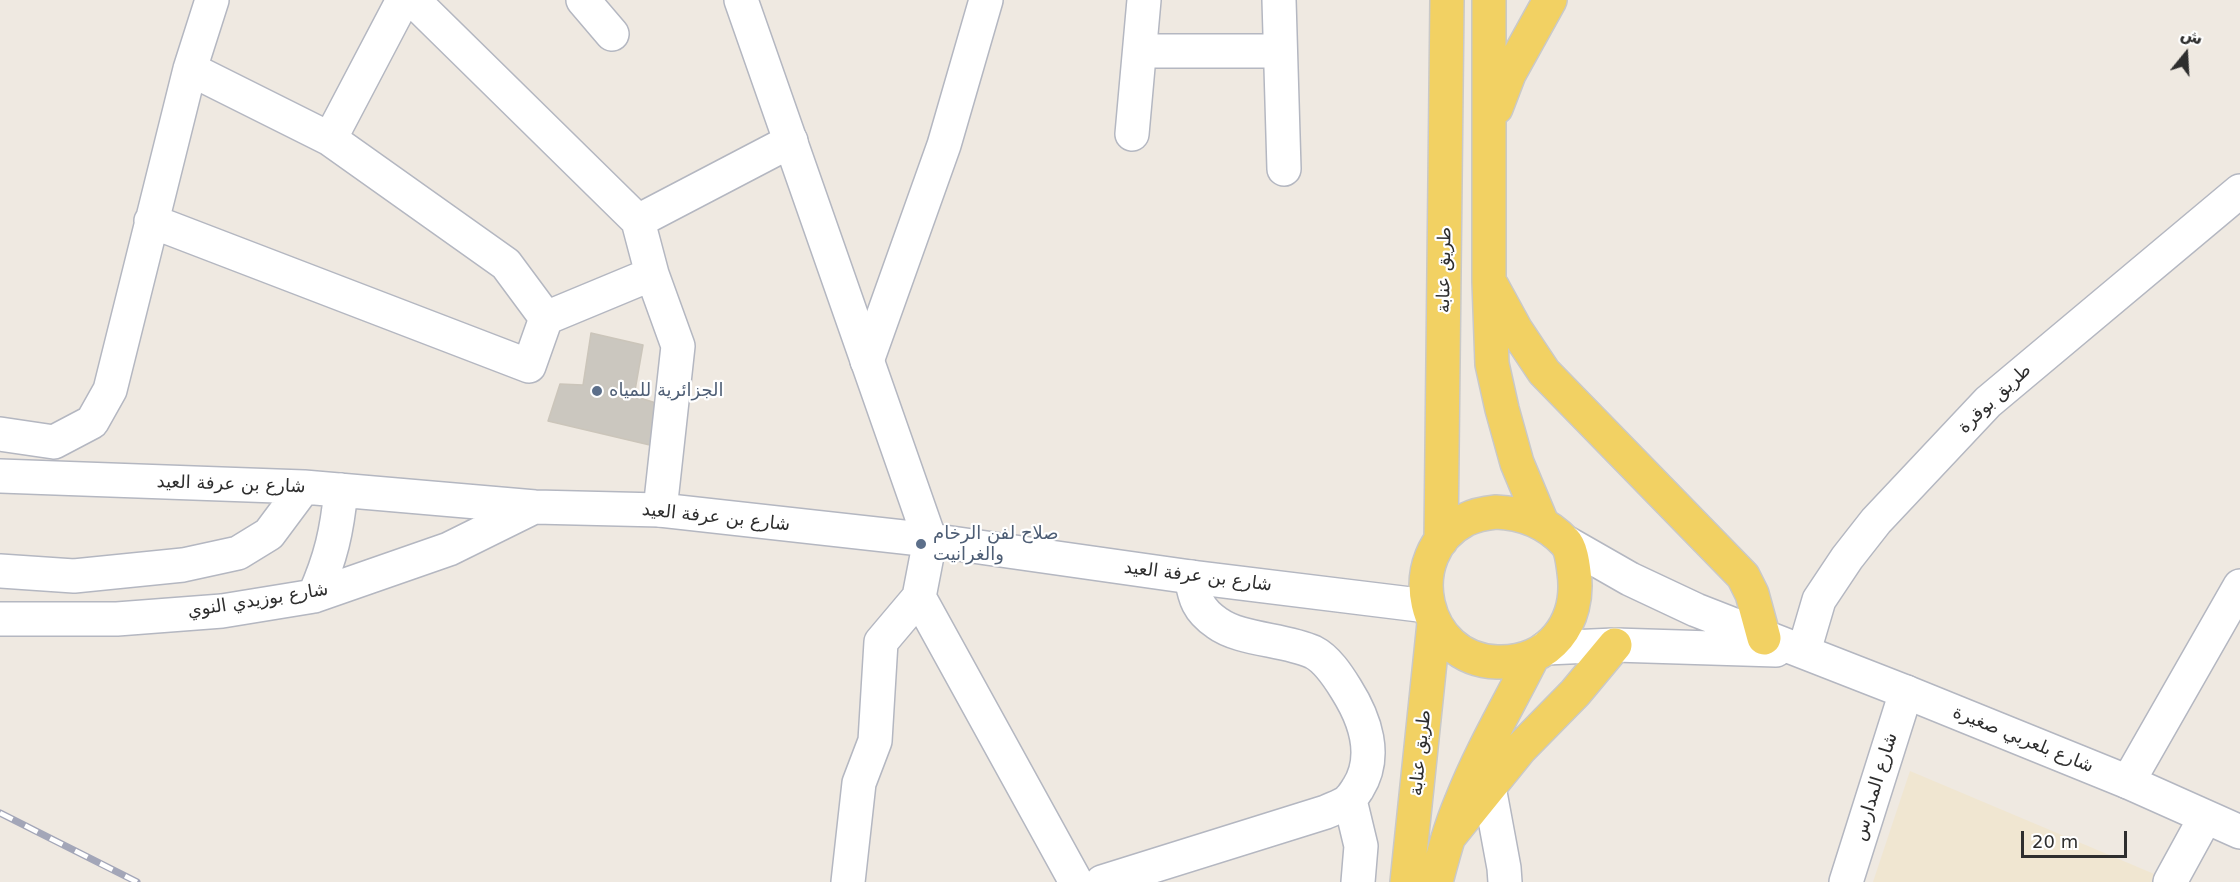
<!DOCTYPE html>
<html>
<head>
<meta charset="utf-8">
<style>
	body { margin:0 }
	#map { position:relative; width:2240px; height:882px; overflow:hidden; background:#efe9e1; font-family:"DejaVu Sans",Cairo,sans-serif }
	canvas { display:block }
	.north { position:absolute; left:2156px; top:24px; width:60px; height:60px; -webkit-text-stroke:4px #fff; paint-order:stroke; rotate:18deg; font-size:16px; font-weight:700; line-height:24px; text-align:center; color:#2e2e2e }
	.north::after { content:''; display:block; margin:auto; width:21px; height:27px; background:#2e2e2e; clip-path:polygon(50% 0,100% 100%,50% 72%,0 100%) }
	.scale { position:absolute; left:2021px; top:831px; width:106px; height:27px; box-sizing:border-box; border:3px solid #2e2e2e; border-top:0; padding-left:8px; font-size:18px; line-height:21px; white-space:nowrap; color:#2e2e2e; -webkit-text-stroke:4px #fff; paint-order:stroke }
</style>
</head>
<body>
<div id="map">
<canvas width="2240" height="882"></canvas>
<div class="north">ش</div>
<div class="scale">20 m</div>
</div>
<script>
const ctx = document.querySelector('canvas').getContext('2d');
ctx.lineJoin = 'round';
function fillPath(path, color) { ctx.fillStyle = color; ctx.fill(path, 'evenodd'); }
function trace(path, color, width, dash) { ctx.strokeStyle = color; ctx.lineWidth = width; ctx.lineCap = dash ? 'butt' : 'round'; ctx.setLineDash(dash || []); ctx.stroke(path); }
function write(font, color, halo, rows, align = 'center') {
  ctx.font = font + ' "DejaVu Sans",Cairo,sans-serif'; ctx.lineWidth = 4.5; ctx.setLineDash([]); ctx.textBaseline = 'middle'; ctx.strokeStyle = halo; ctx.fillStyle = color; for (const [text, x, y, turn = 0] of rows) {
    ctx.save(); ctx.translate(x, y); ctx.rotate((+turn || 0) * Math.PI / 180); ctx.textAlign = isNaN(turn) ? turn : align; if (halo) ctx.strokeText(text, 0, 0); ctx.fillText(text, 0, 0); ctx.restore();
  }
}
fillPath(new Path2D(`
	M1910,771L2159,876L2155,882H1873Z`), '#f0e6d1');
const building = new Path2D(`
	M591,333L643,345L634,396L659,404L654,446L548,421L560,384L583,385Z`);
fillPath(building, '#cbc7bf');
trace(building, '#cbc5ba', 1.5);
const street = new Path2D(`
	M413,0L638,221L652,274L678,346L660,510
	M583,0L612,34
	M1279,0L1284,169
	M1140,51H1279
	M1132,134L1144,0
	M330,139L403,0
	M151,221L529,366L546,318L506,264L330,139L190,69
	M638,221L791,141
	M546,318L652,274
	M867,361L944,145L986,0
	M0,434L54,442L92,422L110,390L190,69L212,0
	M930,540L919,597L1076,882
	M1804,651L1819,600L1847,558L1876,521L1988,402L2240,191
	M2128,782L2240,586
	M1489,787L1504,868L1505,882
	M1350,800L1361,846L1358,882
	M848,882L859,783L875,741L881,642L919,597
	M1102,882L1326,812C1334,808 1345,805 1350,799C1353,796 1356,791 1358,788C1378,756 1365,719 1346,689C1338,676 1327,659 1313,652C1284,639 1240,640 1217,623C1198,610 1195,599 1191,577
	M1846,882L1906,692
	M2170,882L2205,818`);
const secondary = new Path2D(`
	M741,0L930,540
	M0,476L304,487L535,507L660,510L930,540L1191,577L1427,606
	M1567,543L1630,579L1696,610L1906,692L2128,782L2240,832
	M0,571L74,576L183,565L238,553L269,534L304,487
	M314,596C331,558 337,531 341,490
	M0,619H117L222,611L314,596L449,549L534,507
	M1546,648L1615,645L1776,650`);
const primary = new Path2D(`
	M1489,0V282L1492,364L1502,409L1517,463L1542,523
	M1496,108L1509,74L1550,0
	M1492,286L1516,330L1544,372L1743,576L1752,594L1764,638
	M1496,512C1523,513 1546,522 1565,542C1571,548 1573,564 1574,572C1581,622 1550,664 1497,662C1422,660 1399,555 1465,520C1475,515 1486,513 1496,512Z
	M1441,541L1447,0
	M1448,838L1520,749L1575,693L1615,645
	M1407,882L1434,623
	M1436,882C1443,855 1450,828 1461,802C1481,751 1509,704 1533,656`);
trace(street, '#b4b7c1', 36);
trace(secondary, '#b4b7c1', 36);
trace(primary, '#c9c9c9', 36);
trace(street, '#fff', 33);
trace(secondary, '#fff', 33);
trace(primary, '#f2d163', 33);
const rail = new Path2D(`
	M0,813L137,882`);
trace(rail, '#a3a6b8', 7);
trace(rail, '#fff', 4.5, [14]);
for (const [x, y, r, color] of [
	[597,391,6,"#5c6f8a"],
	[921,544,6,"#5c6f8a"]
]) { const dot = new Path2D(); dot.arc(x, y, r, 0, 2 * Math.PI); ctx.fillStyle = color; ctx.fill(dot); trace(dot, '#fff', 2); }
write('18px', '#2e2e2e', '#fff', [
	["طريق عنابة",1445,270,-89],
	["طريق بوقرة",1995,399,-43],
	["شارع بن عرفة العيد",231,485,2],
	["شارع بن عرفة العيد",716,518,6],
	["شارع بن عرفة العيد",1198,577,7],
	["شارع بوزيدي النوي",258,601,-9],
	["شارع بلعربي صغيرة",2023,740,22],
	["طريق عنابة",1421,753,-84],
	["شارع المدارس",1876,787,-73]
]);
write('18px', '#4e5e75', '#fff', [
	["الجزائرية للمياه",609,391],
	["صلاح لفن الرخام",933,534],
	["والغرانيت",933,555]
], 'left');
</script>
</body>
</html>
